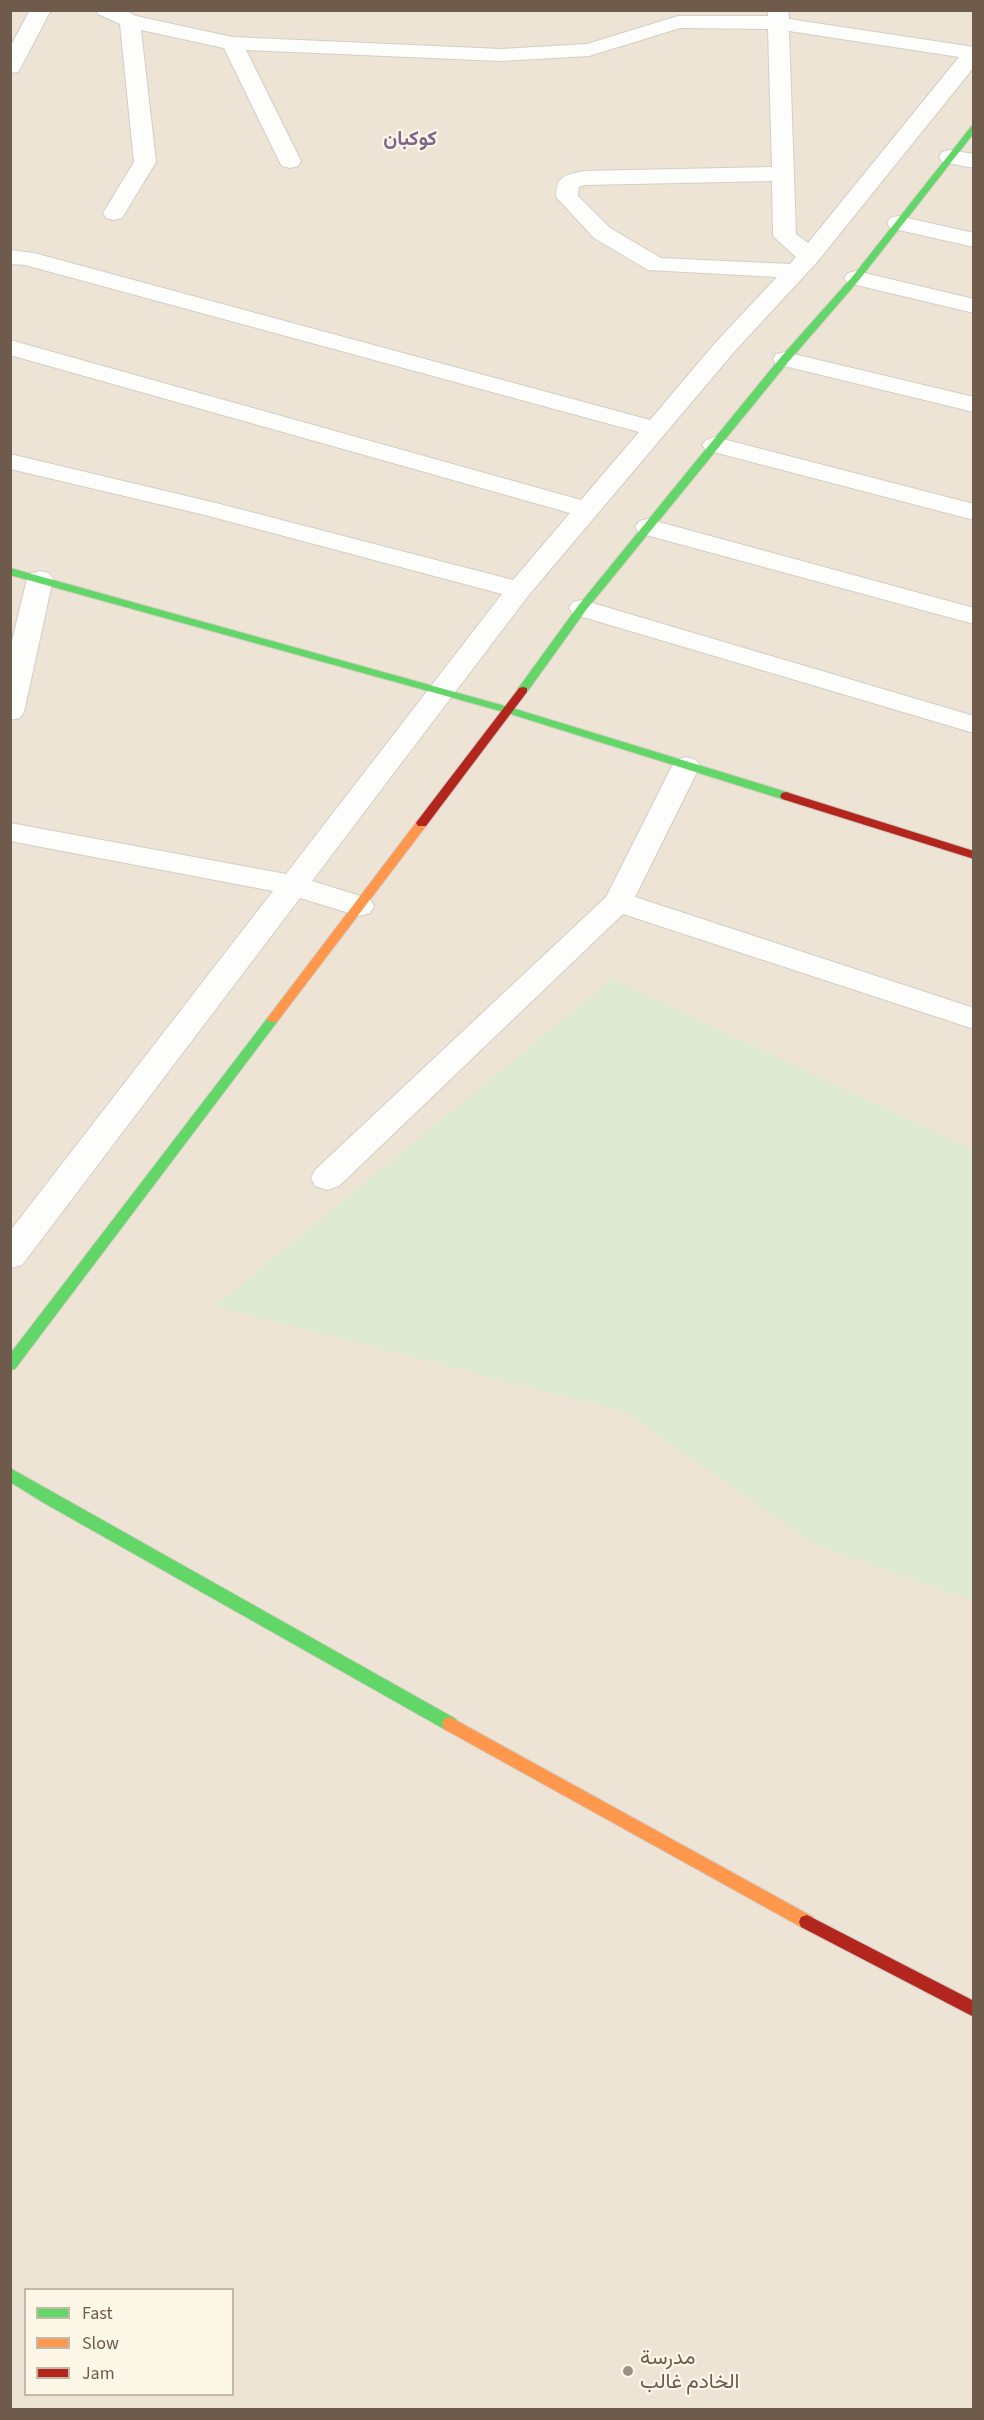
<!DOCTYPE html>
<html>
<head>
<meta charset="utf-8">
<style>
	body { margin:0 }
	#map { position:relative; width:984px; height:2420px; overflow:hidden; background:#f4f1e8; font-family:"Source Sans 3",sans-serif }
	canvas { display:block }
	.frame { position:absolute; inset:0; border:12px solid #6f5b4b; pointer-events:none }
	.legend { position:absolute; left:24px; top:2288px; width:210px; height:108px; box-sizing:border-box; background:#fdf7e7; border:2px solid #c4b9a9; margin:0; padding:8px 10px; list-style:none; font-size:18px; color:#6f5b4b }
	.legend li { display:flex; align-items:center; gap:12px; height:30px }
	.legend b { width:30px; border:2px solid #c4b9a9 }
</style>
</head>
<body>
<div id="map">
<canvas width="984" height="2420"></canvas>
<div class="frame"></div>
<ul class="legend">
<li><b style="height:8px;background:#63d668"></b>Fast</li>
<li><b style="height:8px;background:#ff974d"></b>Slow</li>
<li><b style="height:8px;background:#b3261e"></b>Jam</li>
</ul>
</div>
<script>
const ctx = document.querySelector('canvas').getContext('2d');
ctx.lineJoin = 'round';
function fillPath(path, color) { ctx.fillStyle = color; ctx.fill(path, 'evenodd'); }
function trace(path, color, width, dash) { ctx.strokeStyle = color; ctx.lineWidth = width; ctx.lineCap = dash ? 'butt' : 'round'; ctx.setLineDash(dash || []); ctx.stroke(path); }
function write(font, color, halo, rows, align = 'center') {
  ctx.font = font + ' "Source Sans 3",Vazirmatn,sans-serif'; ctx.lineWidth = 4.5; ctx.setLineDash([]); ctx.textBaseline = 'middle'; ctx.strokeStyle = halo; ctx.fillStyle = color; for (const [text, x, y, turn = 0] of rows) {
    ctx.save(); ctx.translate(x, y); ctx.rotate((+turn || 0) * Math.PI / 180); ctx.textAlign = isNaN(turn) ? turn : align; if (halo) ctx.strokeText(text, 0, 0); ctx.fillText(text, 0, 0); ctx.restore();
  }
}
fillPath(new Path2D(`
	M11,11H973V2409L11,2410ZM26,2290H232V2394H26Z`), '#ede4d5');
fillPath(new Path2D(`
	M612,979L973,1150V1601L814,1544L625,1412L215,1306Z`), '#dfead3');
const street = new Path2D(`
	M30,10H51L21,67L18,72L10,73V47Z
	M95,10H124L136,16L232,37L501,49L587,44L678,16H768V10H788L789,19L974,47V67L818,261L734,352L528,596L312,881L370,899L374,906L370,913L359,916L300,898L22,1265L10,1268V1231L273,891L10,841V823L286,874L502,594L205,515L10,469V454L220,504L513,580L570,513L10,355V340L581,500L639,432L25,265L10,264V250L34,253L650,420L716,342L777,277L648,270L594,238L556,197C557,176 563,176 583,171L772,167L768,29L680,28L589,56L501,61L246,50L301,161L298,166L290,168L282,166L279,161L224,48L141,30L156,162L122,218L114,220L106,218L103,213L134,162L120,24L98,14ZM789,31L959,57L808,243L796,234ZM772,181L773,236L796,257L790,264L661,258L610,228L578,196L579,187L585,185Z
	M950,150L974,154V168L942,162L939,157L942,152Z
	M898,216L974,233V247L890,228L887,223L890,218Z
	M856,271L974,299V313L848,283L844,278L848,273Z
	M785,352L974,397V412L776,364L773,359L776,354Z
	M715,437L974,504V520L706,450L702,445L706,440Z
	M648,519L974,608V624L639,533L635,527L639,521Z
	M40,571L49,573L53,579L24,712L20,718L10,720V649L27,579L31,573Z
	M582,600L974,716V733L573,614L569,608L573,602Z
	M686,757L696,760L700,766L635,897L974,1008V1029L623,914L339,1186L327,1190L315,1186L311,1178L315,1170L606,897L672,766L676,760Z`);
const fast = new Path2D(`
	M974,123V133L859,280L789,361L586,610L527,692H519L517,690L578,606L781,357L853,276Z
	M10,568L512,708L790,793L792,796L786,800L782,799L504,712L10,575Z
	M273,1015L277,1016L279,1019L277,1022L15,1369L10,1370V1354L269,1016Z
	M10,1468L456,1719L458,1724L456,1729L450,1731L444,1729L44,1503L10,1482Z`);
const slow = new Path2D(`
	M422,819L426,820L428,823L426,826L277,1022H269L267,1019L269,1016L418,820Z
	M450,1717L813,1917L815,1922L813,1927L807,1929L801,1927L444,1729L442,1724L444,1719Z`);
const jam = new Path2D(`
	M523,687L527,688V692L426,826H418L416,823L418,820L519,688Z
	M786,792L974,851V859L782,799L780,796L782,793Z
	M807,1915L974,2001V2017L801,1927L799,1922L801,1917Z`);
trace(street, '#d3cec6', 2);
trace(fast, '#d2cdc4', 2);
trace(slow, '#d2cdc4', 2);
trace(jam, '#d2cdc4', 2);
fillPath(street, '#fdfdfc');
fillPath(fast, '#63d668');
fillPath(slow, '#ff974d');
fillPath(jam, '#b3261e');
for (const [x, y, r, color] of [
	[628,2371,6,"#9e9082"]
]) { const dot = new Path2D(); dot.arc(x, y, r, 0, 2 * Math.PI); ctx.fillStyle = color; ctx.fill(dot); trace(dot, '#fdf7e7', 2); }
write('bold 20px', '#81638c', '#fdf7e7', [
	["كوكبان",410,141]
]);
write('21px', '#6f5b4b', '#fdf7e7', [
	["مدرسة",640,2359],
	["الخادم غالب",640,2383]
], 'left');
</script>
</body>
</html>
